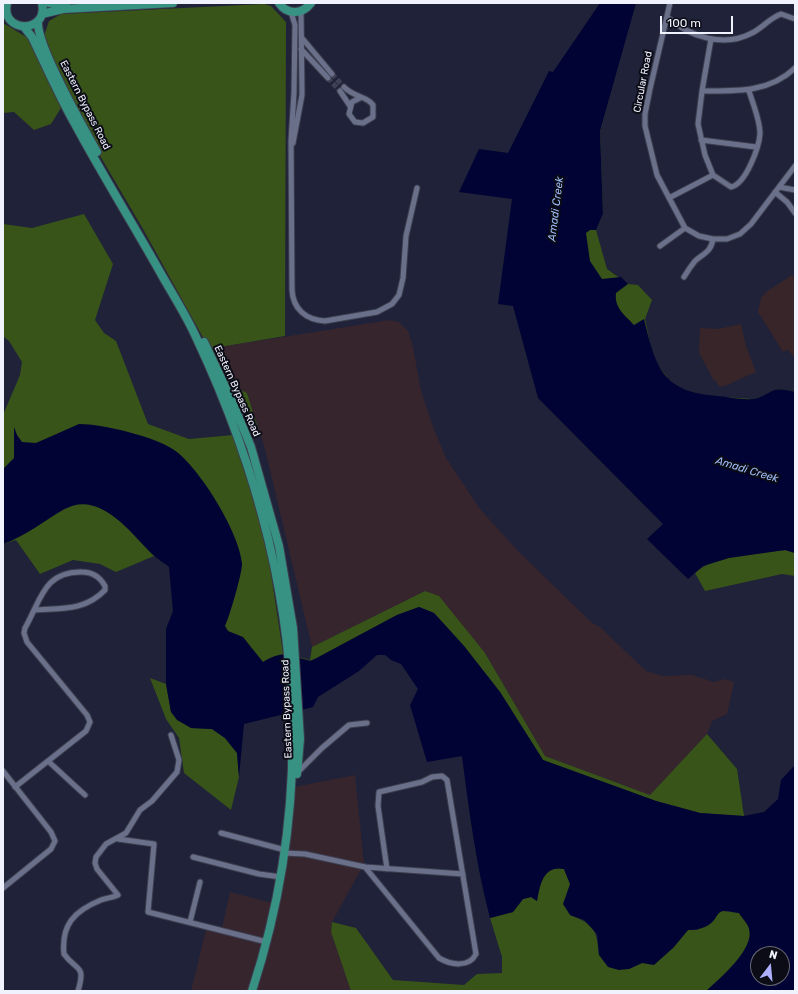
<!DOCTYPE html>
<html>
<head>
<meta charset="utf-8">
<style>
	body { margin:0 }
	#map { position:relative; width:798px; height:994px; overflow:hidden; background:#1f2238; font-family:Rubik,sans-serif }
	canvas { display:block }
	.frame { position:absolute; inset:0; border:4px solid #f0f2fe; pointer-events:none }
	.north { position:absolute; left:750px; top:946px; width:40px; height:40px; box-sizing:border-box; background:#0b0c16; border:1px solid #676873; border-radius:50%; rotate:16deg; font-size:11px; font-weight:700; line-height:16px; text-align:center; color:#f0f2fe }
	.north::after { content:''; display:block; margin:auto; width:14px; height:18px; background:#adaffb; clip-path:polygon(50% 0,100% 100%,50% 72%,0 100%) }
	.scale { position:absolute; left:660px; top:16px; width:73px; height:18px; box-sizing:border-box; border:2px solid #f0f2fe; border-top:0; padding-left:5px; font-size:12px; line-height:14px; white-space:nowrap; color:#f0f2fe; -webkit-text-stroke:3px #0b0c16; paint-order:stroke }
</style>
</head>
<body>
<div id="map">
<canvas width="798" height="994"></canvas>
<div class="frame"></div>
<div class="north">N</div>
<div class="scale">100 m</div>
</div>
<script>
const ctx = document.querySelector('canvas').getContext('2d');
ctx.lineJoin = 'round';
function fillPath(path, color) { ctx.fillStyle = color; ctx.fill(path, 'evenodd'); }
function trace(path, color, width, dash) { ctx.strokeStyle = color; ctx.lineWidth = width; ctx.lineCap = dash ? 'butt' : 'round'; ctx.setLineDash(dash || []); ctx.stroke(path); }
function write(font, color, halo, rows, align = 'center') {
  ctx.font = font + ' Rubik,sans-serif'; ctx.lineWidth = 4; ctx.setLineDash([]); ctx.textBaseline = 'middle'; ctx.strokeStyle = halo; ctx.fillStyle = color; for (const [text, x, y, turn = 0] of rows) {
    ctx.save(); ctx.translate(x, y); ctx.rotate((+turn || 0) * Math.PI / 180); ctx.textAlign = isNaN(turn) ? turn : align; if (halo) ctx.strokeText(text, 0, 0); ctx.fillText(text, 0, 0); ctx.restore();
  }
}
fillPath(new Path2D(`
	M390,320L399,322L408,331L413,347L421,391L433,427L446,458L480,509L515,548L592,623L600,627L646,671L663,676L692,675L714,682L724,679L734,682L727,714L712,721L707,734L650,795L545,756L485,653L425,591L312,647L265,449L247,393L239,389L220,347Z
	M355,775L364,864L332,922L331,932L351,991H191L206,930L221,933L230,892L272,903L289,788Z`), '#37252e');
fillPath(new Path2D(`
	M792,275L795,280V358L788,350L783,352L758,312L761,298L766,292Z
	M741,324L746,346L756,372L722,387L719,386L715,380L714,381L699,353L700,328L718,329Z`), '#38252a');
fillPath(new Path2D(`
	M264,4L271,6L286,22L285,336L220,347L239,389L247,393L259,431C243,421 247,401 231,388L143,229L96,149L49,54L44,36L49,21L61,14Z
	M3,23L28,38L61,108L51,124L34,130L14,112L3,113Z
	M613,86L600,131L603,214L596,230L607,269L628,284L638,285L652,300L645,319L652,353L659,367L670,381L680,388L701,395L737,398L752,399L765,396L774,390L782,389L795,392V419L679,394L585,276L577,213Z
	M84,214L113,264L95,320L104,333L116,341L148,424L189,439L233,435L258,510L267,547L283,653L310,660L312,647L425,591L439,596L485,653L545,756L650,795L707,734L737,769L744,816L700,813L656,801L543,760L500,692L464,646L434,613L419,607L397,615L317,658L279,672L264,673L222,625L229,550L3,475V415L20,375L22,362L9,341L3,336V224L32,228Z
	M109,498L169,567L154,556L116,572L100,564L73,560L40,574L16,540L3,544L65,509L79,503Z
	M785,550L795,553V576L782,574L705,591L695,573C717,553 757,554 785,550Z
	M150,678L166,684L171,712L191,728L212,729L225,738L237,753L239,777L231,810L184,773L179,738L166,719Z
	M558,868L564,869L570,884V915C594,924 597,930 599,955L629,969L673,948L688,930H697L714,920L718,913L722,911L739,913L756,936L724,991H351L331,932L332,922L356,928L393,980L464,985L477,974L502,973V957L490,918L513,912L523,899L531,897L537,901C540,886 541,871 558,868Z`), '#385418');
fillPath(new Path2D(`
	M600,3H636L600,131L603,214L596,230H590L586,233L590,261L602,279L621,277L628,284L616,293C614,308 625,315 634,325L644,319C656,368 662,392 718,396C729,397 740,400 752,399C761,398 766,394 774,390C781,388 788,390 795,392V553L785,550L729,558L703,566L688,579L647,539L663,524L538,398L513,306L498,304L512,199L459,192L479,149L508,153L549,71L553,72Z
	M79,424C103,424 158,437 177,452C201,471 239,532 242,563C243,571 229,618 225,626L228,631L243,637L263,662C284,649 289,656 311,661L397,615L419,607L434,613L464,646L500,692L543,760L656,801L700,813L744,816L764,812L778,799L781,780L795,765V991H706C720,978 755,949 749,929C748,924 742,918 739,913C734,913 728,910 723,911C718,912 717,916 714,920C708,928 697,930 688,930L673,948L654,965L642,963L629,969L619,970L608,967L599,955L597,934L584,920L570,915L563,904L570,884L564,869C543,865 540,885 537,901L531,897L523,899L513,912L490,918C476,864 469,811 462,756L427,762L410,705L418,689L401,664L391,660L385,655H377L359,671L318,697L313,707L244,724L239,777L237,753L225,738L212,729L191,728L177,720L171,712L166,684V629L173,611L169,567C164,563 157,559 152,554C130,532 100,490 64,509C44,521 26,536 3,544V469L14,458V427L17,435L22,442L36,443ZM758,954H782V978H758Z`), '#000333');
trace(new Path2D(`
	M332,74L344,87
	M328,78L340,91`), '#3e4156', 5, [5, 2.5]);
const street = new Path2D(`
	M670,3L650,89L645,114V126L657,175L685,228L699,236L713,239H727L740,234L751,224L795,166
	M291,12L295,25L294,93L291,141L292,290C293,309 306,320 325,321L377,312L392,304L399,295L403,278L406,236L417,188
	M667,17C690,37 724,48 752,33C762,28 770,18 781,14L795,19
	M302,38L332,74
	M711,39L702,91L698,124L705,155L713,175L731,187C746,184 759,147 760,134C760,120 753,104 749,91
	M301,49L328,78
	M344,87C355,98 367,96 373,105V117L363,123L355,122L349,114L352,102L360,98
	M340,91L350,106
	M702,91C735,91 769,93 795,68
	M701,140L756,147
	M293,143L302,95L301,11
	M779,187L795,190
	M775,192L787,202L795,213
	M669,198L713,175
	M660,246L685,228
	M684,277C687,272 691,266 695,261C704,253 711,252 713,239
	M48,761L85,795
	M3,771L51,832L55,841L51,849L3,888
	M298,772L322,748L349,725L367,723
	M15,787L86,731L90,722L87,715L27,642L24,633L25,628C41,600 44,571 82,572C92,572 100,577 105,586V590C85,611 61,608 35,610
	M221,833L285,850
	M118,839L154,844L148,912L267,942
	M285,853L305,854L365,867L463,874
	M193,857L259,874L281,877
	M365,867L439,958C451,965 469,968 476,954L447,780L442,776L432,777L422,782L379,792L378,806L387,869
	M190,922L200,882
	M78,991C86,964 77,972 64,954C61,925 74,911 101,900C106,898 112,898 118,895L97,869L95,863L96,857L106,844L126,833L140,810L152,801L177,772L179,760L171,735`);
const primary = new Path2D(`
	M7,3C0,34 49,34 42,3
	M49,3L66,5
	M279,3C287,15 302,15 311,3
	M42,14L63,9L173,3
	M38,21C36,45 83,127 97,152
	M24,27L32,37C46,66 59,96 75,124C103,176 135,227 164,279C175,298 187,317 196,337C295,547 325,767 252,991
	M204,342L232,401L251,447L279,546L293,628L300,739L297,774`);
trace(street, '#3c3e4f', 7);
trace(primary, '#3c3e4f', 10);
trace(street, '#6b708a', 5);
trace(primary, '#389283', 8);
write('10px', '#f0f2fe', '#0b0c16', [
	["Circular Road",643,82,-79],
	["Eastern Bypass Road",85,105,63],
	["Eastern Bypass Road",237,391,66],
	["Eastern Bypass Road",287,709,-92]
]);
write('italic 11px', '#a1bef9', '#0b0c16', [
	["Amadi Creek",556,209,-83],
	["Amadi Creek",747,470,17]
]);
</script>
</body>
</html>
